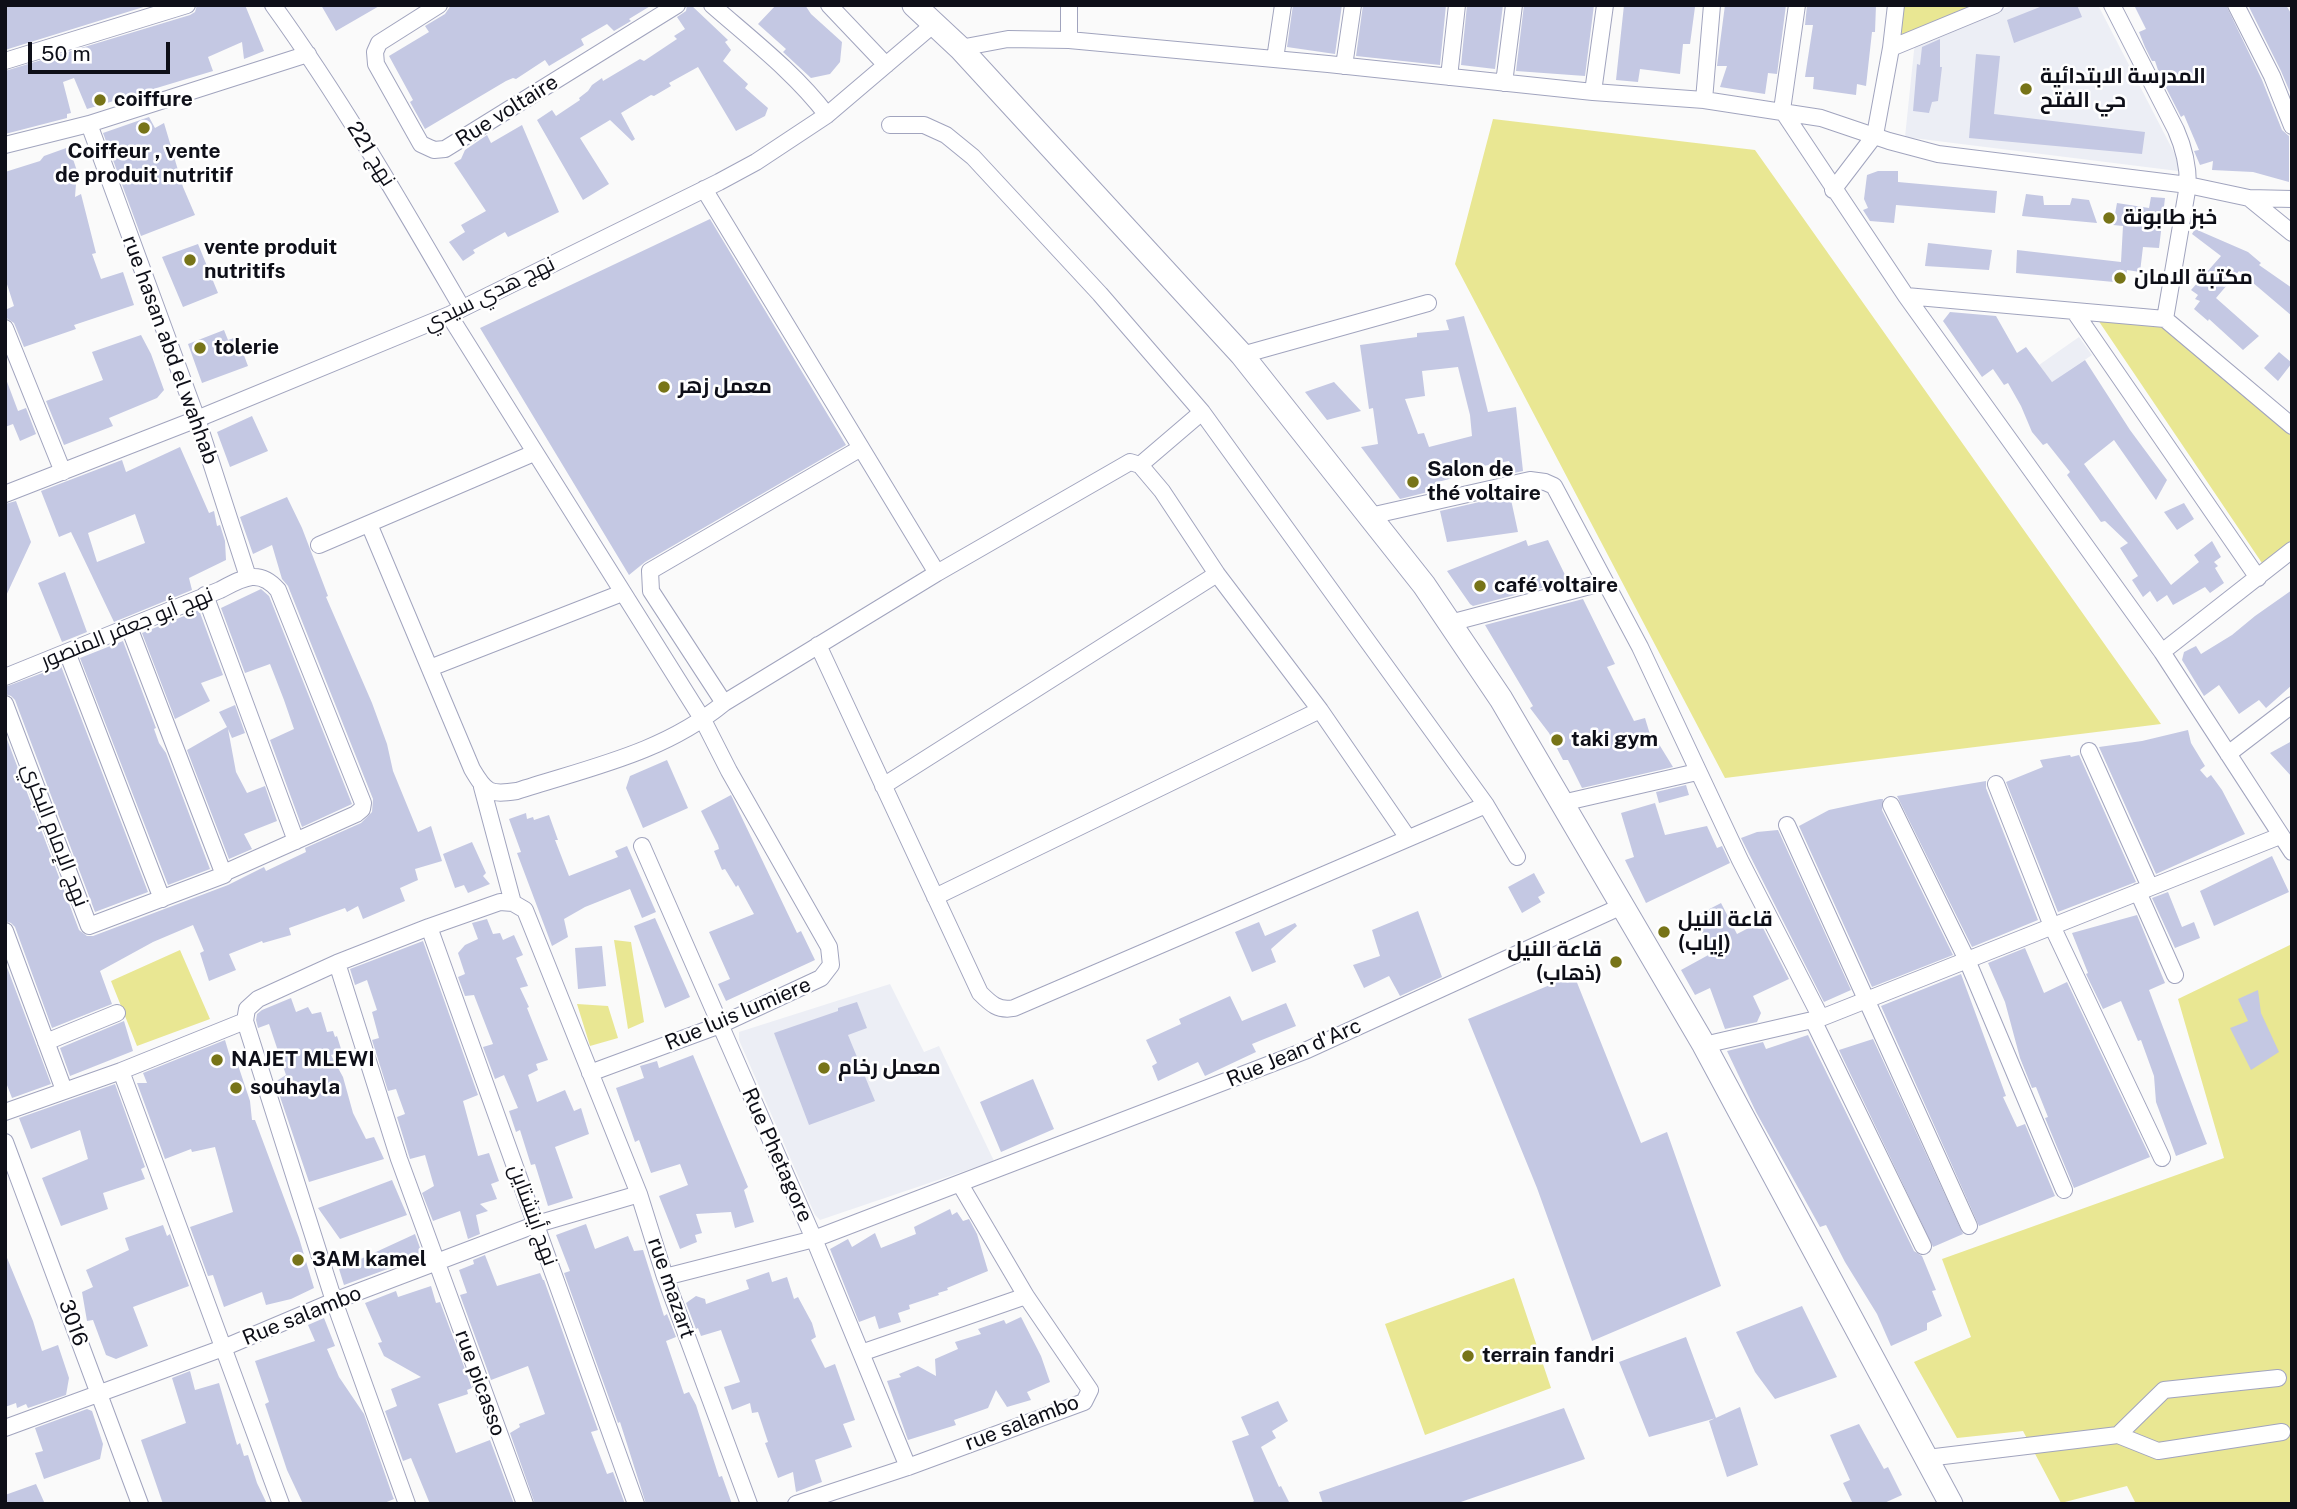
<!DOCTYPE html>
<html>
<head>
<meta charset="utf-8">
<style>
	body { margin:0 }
	#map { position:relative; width:2297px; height:1509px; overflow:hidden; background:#fafafa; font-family:"Public Sans",sans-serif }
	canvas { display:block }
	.frame { position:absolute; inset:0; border:7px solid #0e0f18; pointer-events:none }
	.scale { position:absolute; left:28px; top:42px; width:142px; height:32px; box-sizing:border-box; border:4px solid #0e0f18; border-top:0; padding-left:9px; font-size:21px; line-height:24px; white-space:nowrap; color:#0e0f18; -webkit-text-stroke:5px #fff; paint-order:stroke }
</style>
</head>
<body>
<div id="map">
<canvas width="2297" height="1509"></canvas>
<div class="frame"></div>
<div class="scale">50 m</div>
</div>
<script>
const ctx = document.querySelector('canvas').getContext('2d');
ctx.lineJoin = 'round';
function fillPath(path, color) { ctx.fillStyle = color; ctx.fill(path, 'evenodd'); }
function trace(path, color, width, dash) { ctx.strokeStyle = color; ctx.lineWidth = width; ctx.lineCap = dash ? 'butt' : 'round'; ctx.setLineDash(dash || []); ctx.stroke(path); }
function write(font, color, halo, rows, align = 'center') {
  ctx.font = font + ' "Public Sans",Cairo,sans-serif'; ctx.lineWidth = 5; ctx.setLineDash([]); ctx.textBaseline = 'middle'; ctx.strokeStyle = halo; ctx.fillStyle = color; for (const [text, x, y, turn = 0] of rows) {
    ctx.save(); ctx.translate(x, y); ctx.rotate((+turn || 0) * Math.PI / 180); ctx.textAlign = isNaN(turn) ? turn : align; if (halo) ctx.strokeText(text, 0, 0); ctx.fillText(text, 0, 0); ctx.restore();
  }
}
fillPath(new Path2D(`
	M2014,5H2098L2181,166L2178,171L1905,137L1915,41Z
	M2079,337L2092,355L2052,382L2039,365Z
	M890,984L924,1052L939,1046L994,1161L820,1220L815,1215L739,1040V1032Z`), '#eceef5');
fillPath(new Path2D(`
	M1903,5H1977L1901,35Z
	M1493,119L1755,150L2161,724L1725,778L1455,264Z
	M2098,320L2162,324L2292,436V541L2264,566Z
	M614,940L631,942L644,1022L628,1029Z
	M2292,944V1504H2136L2127,1486L2061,1503L2023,1431L1957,1438L1914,1362L1971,1337L1942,1259L2224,1158L2178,999Z
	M180,950L210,1019L137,1046L111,981Z
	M577,1004L608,1006L618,1038L590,1046Z
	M1514,1278L1551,1388L1425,1435L1385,1324Z`), '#e9e793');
fillPath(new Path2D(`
	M5,5H150L5,50Z
	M197,5H245L264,51L244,59L242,42L208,57L213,71L87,109L74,78L63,82L71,113L67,114V118L5,134V71L190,15L195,12Z
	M321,5H381L336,31Z
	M451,5H652L629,19L631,21L614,31L607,24L581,39L584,45L549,66L545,60L516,79L513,78L506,81L425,129L410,102L413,100L389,56L429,32L425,26L445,14Z
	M687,5H691L728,40L725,42L731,50L723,61L748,84L745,88L768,108L765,116L736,131L698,67L669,83L671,86L654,96L651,95L621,113L635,139L632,141L610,120L580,138L609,184L583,200L537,120L552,110L556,116L580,100L579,98L588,91L592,85L602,78L603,81L640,59L644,61L677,39L674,36L685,29L677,17L686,11Z
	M776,5H805L811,14L842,42L840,62L830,74L811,78L783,52L786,49L758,24Z
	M1293,5H1342L1335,54L1287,47Z
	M1363,5H1446L1440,65L1356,56Z
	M1467,5H1503L1495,69L1461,65Z
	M1524,5H1594L1585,76L1516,71Z
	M1624,5L1695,7L1690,44H1683L1680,74L1640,69L1638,82L1616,80Z
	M1725,5H1786L1777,74L1768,73L1765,94L1720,87L1727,66H1717Z
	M1807,5H1876L1875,32H1872L1866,86L1857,84L1856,95L1813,89L1814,77H1805L1813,25H1805Z
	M2045,5H2077L2082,17L2014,43L2007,20Z
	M2134,5H2226L2262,80L2282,130L2289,136V182L2253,172L2212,170L2213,161L2200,165L2194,151L2199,150L2184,115L2181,117L2160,76L2155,61H2152L2145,47L2139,32L2146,29Z
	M2248,5H2286L2292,15V97L2281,71Z
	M1940,39V67H1942L1938,101L1932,102L1929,113L1913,111L1917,64L1920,65L1922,47Z
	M1976,54L2000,56L1994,114L2145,132L2142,154L1969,138Z
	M149,117L155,128L164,123L183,187L195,215L141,236L103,133Z
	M522,125L559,212L508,237L505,232L473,250L475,253L463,261L449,242L465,232L461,225L486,211L454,163L461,159L465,150L487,135L491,143Z
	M69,147L77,171L75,197L81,194L96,253L92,254L101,279L123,272L134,305L74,325L76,329L24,347L14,323L5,317V310L14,306L5,278V172L40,161L44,156Z
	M1878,171H1898V182L1997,191L1995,213L1896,205L1894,223L1870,221L1863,210L1868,208L1864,199L1867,175Z
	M2026,194L2043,196L2044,205H2070L2072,198L2089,200L2097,223L2022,216Z
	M2151,197L2165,198L2159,248L2143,247L2140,272L2127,270L2125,283L2016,273L2017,250L2121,262L2123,226L2113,225L2117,203L2149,208Z
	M710,219L846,445L645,562L629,575L480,328Z
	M2195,229L2248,252L2261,263L2259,265L2292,288V316L2239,271L2216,298L2259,336L2243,350L2209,319L2208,321L2194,309L2200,301L2195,299L2198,295L2191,290L2221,256L2192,234Z
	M1928,243L1992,250L1989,270L1925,266Z
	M198,244L218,293L183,307L162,257Z
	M1950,312L1996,316L2017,353L2026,347L2052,382L2085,360L2130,430L2167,480L2156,500L2114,440L2084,464L2171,585L2199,562L2194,555L2212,541L2221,557L2214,562L2218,566L2215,568L2224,583L2210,593L2205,587L2173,605L2167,595L2157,602L2150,591L2143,597L2132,580L2138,576L2120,548L2128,543L2105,521L2101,522L2067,475L2070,472L2047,443L2043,445L2032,432L2021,406L2008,383L2004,385L1993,369L1982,377L1943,321Z
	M1464,316L1488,412L1516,407L1523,471L1514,473L1509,461L1478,467L1479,471L1438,482L1440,489L1400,499L1361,447L1378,444L1373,408L1369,409L1360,345L1417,337V333L1449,330L1446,320ZM1458,367L1470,415L1472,436L1429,447L1424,433L1418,434L1405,399L1425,396L1422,371Z
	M224,330L228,340L237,337L248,366L202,383L188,344Z
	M141,335L151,354L164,390L157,398L109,418L113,426L64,445L46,401L103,380L92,352Z
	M2279,352L2292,363L2278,381L2264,368Z
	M6,379L18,411L26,408L36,434L20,441L13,424L5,427Z
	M1334,382L1361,411L1327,420L1305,392Z
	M252,416L268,451L230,467L217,432Z
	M180,447L209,513L214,511L217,526L220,525L225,541L226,560L189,578L192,590L114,622L71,532L59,537L41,491L122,460L126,472ZM135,514L145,543L97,562L88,533Z
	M1510,495L1518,532L1447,542L1440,511Z
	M287,497L302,528L328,596L326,597L372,703L387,744L393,771L418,832L431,826L442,861L415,869L418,880L400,888L405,901L363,919L358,906L347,912L345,908L289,928L291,935L263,943L262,941L229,954L236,970L209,981L200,953L204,951L193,925L153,942L100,971L112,1004L52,1028L15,927L11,923L5,921V734L79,930L87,936H93L228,885L264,867L266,871L306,852L305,848L361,823L372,812L373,799L288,586L282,579L272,545L253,554L240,517Z
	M16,501L31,542L5,598V504Z
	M2184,503L2194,519L2177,530L2164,512Z
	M1526,540L1528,546L1548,540L1568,581L1473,606L1470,604L1447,571Z
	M65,572L87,632L62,642L38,583Z
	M261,589L269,596L352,804L302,827L270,740L294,729L284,700L270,664L245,673L221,608Z
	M2292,590V685L2266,708L2259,700L2239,714L2219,685L2204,696L2182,660L2184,652L2196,646L2201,654L2232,635L2255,616Z
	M1583,599L1615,664L1607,667L1634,721L1645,718L1652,741H1657L1673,767L1582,788L1568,760H1563L1549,733L1530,708L1533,706L1485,625Z
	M199,610L223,675L201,683L210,701L175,719L142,633Z
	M123,641L156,728L154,729L159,743L166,753L210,869L168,885L80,658Z
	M61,666L148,892L95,912L15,700L11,696L5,694V687Z
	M235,705L245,733L232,738L228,729L236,772L247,793L265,786L277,821L244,834L252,849L229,859L187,750L227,727L219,712Z
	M2188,730L2191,743L2205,766L2200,770L2207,778L2211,775L2222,790L2245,834L2156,874L2099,747L2142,741Z
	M2292,741V777L2270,753Z
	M2070,755L2071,757L2079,755L2136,882L2058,912L2006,782L2043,767L2040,760Z
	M667,760L688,808L643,828L626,788L630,776Z
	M1986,781V788L2038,920L1972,947L1897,796Z
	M1686,785L1689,795L1659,803L1656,792Z
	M731,795L797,933L801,931L815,960L726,1001L718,984L730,979L709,932L754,914L738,885L736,887L725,869L722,870L714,851L719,849L718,845L701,811Z
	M1880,799H1883L1882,810L1953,955L1872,987L1799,826L1829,810Z
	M1655,803L1665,835L1707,826L1717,848L1722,846L1730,863L1646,903L1625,860L1634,857L1621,813Z
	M526,813L527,819L533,817L534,820L549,815L558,840H555L569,876L618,857L615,851L627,846L656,912L642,918L630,889L585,907L564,919L568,937L552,946L517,853L521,852L509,819Z
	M1778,830L1851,990L1824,1002L1741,838L1757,832Z
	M472,842L486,873L483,876L490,884L468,893L464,885L455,888L443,854Z
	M2272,856L2289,892L2214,926L2200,891Z
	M1534,873L1545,893L1538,897L1541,902L1522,913L1508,887Z
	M2168,892L2182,927L2194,922L2200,938L2175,948L2152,898Z
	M1721,903L1737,934L1760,922L1789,979L1753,996L1761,1013L1757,1022L1725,1029L1710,988L1695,995L1681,970L1712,953L1694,917Z
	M1418,911L1442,977L1400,996L1389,976L1364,988L1353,965L1380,956L1372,930Z
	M2137,915L2165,983L2149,990L2207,1144L2176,1156L2156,1102L2154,1076L2141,1040L2138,1041L2121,1001L2103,1009L2086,974L2088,973L2072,933Z
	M655,918L690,997L665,1008L634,926Z
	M487,919L493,934L500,933L503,940L514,935L523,955L516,958L528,986L520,988L529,1007L527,1008L548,1060L536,1064L538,1070L528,1075L537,1102L565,1090L574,1111L581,1108L589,1134L555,1147L573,1198L548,1206L535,1164L531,1165L520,1130L516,1132L509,1111L518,1108L504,1075L495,1079L483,1047L493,1044L474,995L465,996L458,977L465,974L458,953L465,945L478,939L472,923Z
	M1259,922L1265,936L1295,923L1297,926L1271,949L1276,962L1252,972L1235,932Z
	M423,941L478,1095L463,1101L478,1156L489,1153L499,1181L491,1184L497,1199L480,1204L488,1211L476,1215L480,1234L468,1239L460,1211L433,1221L422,1193L434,1186L425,1155L410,1159L397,1117L405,1114L396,1089L388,1091L372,1040L379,1038L372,1012L377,1010L367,980L355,985L350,969Z
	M602,946L606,986L578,989L575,948Z
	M2025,948L2044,993L2067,982L2150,1157L2074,1188L2045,1118L2048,1117L2036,1087L2032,1088L2020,1058L2005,1002L1988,963Z
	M5,962L51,1084L12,1098L5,1080Z
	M1961,974L2006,1096L2003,1097L2017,1127L2025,1124L2055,1196L1979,1226L1881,1006Z
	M1574,975L1641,1143L1667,1132L1721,1286L1592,1341L1537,1188L1468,1019Z
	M2258,990L2261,1013L2279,1052L2251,1070L2230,1028L2248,1021L2238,999Z
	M1230,996L1242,1021L1286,1003L1296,1026L1252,1044L1256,1052L1205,1076L1198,1062L1158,1081L1152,1066L1157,1063L1146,1040L1181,1024L1179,1019Z
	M291,998L296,1012L308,1007L312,1014L321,1012L327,1032L333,1031L335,1037L337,1036L342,1052L331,1055L343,1077L353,1113L366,1139L374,1137L384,1159L309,1182L275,1082L286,1075L269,1024L258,1028L256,1020L257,1014L262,1010Z
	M857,1002L867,1028L848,1035L875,1101L809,1125L774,1033L838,1011V1008Z
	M124,1021L133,1051L70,1076L60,1048Z
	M1808,1035L1914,1251L1922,1256L1936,1290L1932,1291L1942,1316L1927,1323V1330L1891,1346L1877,1314L1845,1262L1826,1225L1820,1227L1756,1112L1727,1051L1763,1042L1766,1049Z
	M1873,1039L1963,1234L1933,1247L1839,1050Z
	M225,1040L233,1067L238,1065L250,1101L252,1120H255L299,1238L314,1288L291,1299L266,1305L262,1292L224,1307L213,1275L208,1276L190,1227L233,1212L215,1147L192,1152L191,1149L165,1159L137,1083H147L143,1073Z
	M693,1055L748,1187L744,1190L754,1222L735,1228L731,1212L696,1214L702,1233L695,1235L697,1242L680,1249L659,1196L688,1185L680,1164L651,1173L639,1140L635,1142L616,1088L644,1078L640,1066L657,1061L659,1068Z
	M1033,1079L1054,1129L1001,1152L980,1102Z
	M115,1084L145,1167L141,1169L145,1179L103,1193L108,1209L61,1226L42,1178L88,1159L80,1130L31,1149L19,1118Z
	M392,1180L407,1215L340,1239L318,1208Z
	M950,1209L952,1215L957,1212L963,1221L969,1219L977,1234L988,1271L947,1288L948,1290L938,1293L939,1295L909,1305L910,1309L898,1313L901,1322L879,1329L875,1316L859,1322L830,1249L848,1239L852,1247L875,1233L881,1248L916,1234L914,1227Z
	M586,1224L595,1249L628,1236L634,1251L643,1250L664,1316L667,1314L676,1337L666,1341L684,1394L689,1392L696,1405L719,1477L722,1476L732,1504H646L620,1422L618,1423L564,1273L570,1271L556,1235Z
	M163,1225L167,1236L170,1234L189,1286L133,1307L148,1346L116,1359L106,1355L93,1320L87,1321L82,1292L93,1287L86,1270L129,1250L125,1238Z
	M415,1234L423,1256L344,1285L339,1269Z
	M5,1253L33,1321L42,1351L58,1345L69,1378L66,1395L28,1408L26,1404L17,1408L16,1403L5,1407Z
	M485,1255L497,1286L540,1273L543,1280H544L598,1430L591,1432L607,1474L613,1472L625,1504H535L510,1433L520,1427L519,1424L545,1414L528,1366L491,1380L460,1295L467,1293L459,1270L474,1264L473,1260H476H473Z
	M769,1272L772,1282L787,1277L794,1299L798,1297L812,1323L816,1337L811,1340L825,1368L835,1364L855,1420L843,1424L852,1447L815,1460L822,1482L796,1492L793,1472L778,1478L765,1443L768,1442L758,1412L752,1413L750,1403L732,1410L724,1387L740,1382L721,1330L701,1336L698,1328L696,1329L686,1303L696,1296L705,1299L706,1304L749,1289L746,1280Z
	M431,1286L436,1303L440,1302L472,1388L467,1390L468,1394L438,1404L456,1453L490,1440L514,1504H430L411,1458L403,1461L385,1411L397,1406L391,1389L421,1377L384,1356L378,1343L382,1342L365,1303L396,1291L398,1297Z
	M1802,1306L1837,1377L1775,1399L1755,1372L1736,1332Z
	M1021,1317L1041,1356L1050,1382L1027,1392L1031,1400L1007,1407L996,1390L988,1408L954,1420L956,1425L908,1440L887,1381L901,1377L899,1374L918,1366L936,1376L935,1359L958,1349L955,1342L981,1334L978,1329L1004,1320L1006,1324Z
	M324,1318L335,1346L327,1349L339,1377L364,1414L393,1497L394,1499L382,1504H303L287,1470L265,1404L269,1402L255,1361L315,1341L308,1325Z
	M1686,1337L1716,1418L1649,1437L1619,1362Z
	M190,1371L195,1390L219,1383L237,1445L240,1443L244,1456L248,1455L257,1483L267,1504H163L141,1440L186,1423L172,1378Z
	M1278,1401L1288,1421L1272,1431L1276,1438L1261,1447L1279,1487L1281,1486L1290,1504H1250L1254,1501L1232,1441L1249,1435L1241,1417Z
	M1740,1407L1758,1465L1727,1477L1709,1421Z
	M1564,1408L1585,1459L1455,1504H1323L1319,1492Z
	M87,1409L92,1411L103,1444L100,1459L44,1479L35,1453L43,1451L35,1428Z
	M1859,1424L1884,1469L1888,1467L1902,1495L1882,1504H1853L1843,1483L1850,1480L1830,1435Z
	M36,1484L45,1504H5V1495Z`), '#c4c8e3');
const minor = new Path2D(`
	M273,5C343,102 402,205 462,308
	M439,5L379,43L375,52L376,64L421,144L434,150L445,149L677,5
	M712,5C752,40 795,73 827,115
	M829,5L886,65
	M1069,5V40
	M1797,5L1782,110L1906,296L2162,652L2292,852
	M2112,5L2176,130C2184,148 2188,165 2188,185L2165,319L2292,426
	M2236,5L2272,76L2292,126
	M960,48L1008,39L1069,40L1328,64L1593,92L1704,100L1821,118L1889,141L1938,154L2188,185L2249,198L2292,199
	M1891,48L1995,5
	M1275,59L1283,5
	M5,61L187,5
	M1344,66L1353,5
	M1449,77L1457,5
	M1504,83L1514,5
	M1593,92L1605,5
	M1704,100L1712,5
	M89,124L197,419L248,577
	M890,125H924L946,135L973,157L1100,294L1202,412L1486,805L1517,857
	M5,145L89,124L308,54
	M1833,190L1875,135L1891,48L1896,5
	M2249,198L2292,233
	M1906,296L2165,319
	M2074,311L2258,578
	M449,315L703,720L729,771L829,947L831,965L821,978L720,1025L590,1073
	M5,328L63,472
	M1242,355L1428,303
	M1140,465L1202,412
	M5,494L197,419L449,315L719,182L756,162L827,115L934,24
	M1370,516L1530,480L1545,482L1554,486L1640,647L1740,860L1821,1018
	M369,524L472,769C486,793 490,795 517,791C591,767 663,753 724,703L937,573L704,189
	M319,545L534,453
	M937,573L1130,462L1140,465L1162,491L1217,574L1320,710L1408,838
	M205,595L296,841
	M1450,623L1605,582
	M129,627L224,875
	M818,645L980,993C991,1004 998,1011 1014,1008L1486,805
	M67,652L162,899
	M2162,652L2292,550
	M430,668L622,593
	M5,677L220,590C243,578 259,568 278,590L363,803L362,809L356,814L226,872L224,875L89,926L5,704
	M724,703L651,591L650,571L861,448
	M2089,751L2150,887
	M2228,754L2292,705
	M1996,784L2052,926L2162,1158
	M883,786L1217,574
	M482,787L513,903
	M1562,803L1697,772
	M1891,805L1967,960L2064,1190
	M1787,825L1969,1226
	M642,846L814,1239L908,1467
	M2138,892L2175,975
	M935,897L1320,710
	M429,927L636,1504
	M5,931L64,1090
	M337,963L399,1159L525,1504
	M1813,1020L1923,1246
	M46,1042L117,1013
	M1704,1045L1821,1018L2280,836
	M121,1071L281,1504
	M5,1112L121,1071L245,1021
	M5,1142L140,1504
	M665,1277L814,1239L1307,1050L1622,906
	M861,1353L1026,1296
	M5,1428L223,1348L334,1301L537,1224L639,1194
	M2118,1435L2158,1451L2282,1432
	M1927,1458L2118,1435L2164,1390L2278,1378
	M407,1504L334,1301L245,1021L247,1009L258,999L337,963L429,927L500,902L513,903L525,910L639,1194L665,1277L749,1504
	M796,1504L908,1467L1084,1402L1090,1390L1026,1296L960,1184`);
const secondary = new Path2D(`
	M914,5L960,48L1242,355L1424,585L1501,699L1704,1045L1951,1504`);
trace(minor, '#a1a4be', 18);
trace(secondary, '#a1a4be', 25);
trace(minor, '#fff', 16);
trace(secondary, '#fff', 23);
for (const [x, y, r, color] of [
	[2026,89,7,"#777418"],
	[100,100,7,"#777418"],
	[144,128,7,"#777418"],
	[2109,218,7,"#777418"],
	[190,260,7,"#777418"],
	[2120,278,7,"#777418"],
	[200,348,7,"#777418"],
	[664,387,7,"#777418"],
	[1413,482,7,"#777418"],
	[1480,586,7,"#777418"],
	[1557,740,7,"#777418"],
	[1664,932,7,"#777418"],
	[1616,962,7,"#777418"],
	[217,1060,7,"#777418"],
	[824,1068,7,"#777418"],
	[236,1088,7,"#777418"],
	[298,1260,7,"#777418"],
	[1468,1356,7,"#777418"]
]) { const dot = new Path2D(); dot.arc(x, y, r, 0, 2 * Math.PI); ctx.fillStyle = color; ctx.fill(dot); trace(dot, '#fff', 2.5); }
write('bold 21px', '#0e0f18', '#fff', [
	["المدرسة الابتدائية",2040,77],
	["حي الفتح",2040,101],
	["coiffure",114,100],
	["Coiffeur , vente",144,152,"center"],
	["de produit nutritif",144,176,"center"],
	["خبز طابونة",2123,218],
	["vente produit",204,248],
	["nutritifs",204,272],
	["مكتبة الامان",2134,278],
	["tolerie",214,348],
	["معمل زهر",678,387],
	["Salon de",1427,470],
	["thé voltaire",1427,494],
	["café voltaire",1494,586],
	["taki gym",1571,740],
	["قاعة النيل",1678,920],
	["(إياب)",1678,944],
	["قاعة النيل",1602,950,"right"],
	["(ذهاب)",1602,974,"right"],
	["NAJET MLEWI",231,1060],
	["معمل رخام",838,1068],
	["souhayla",250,1088],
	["3AM kamel",312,1260],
	["terrain fandri",1482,1356]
], 'left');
write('21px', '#0e0f18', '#fff', [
	["Rue voltaire",507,111,-32],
	["نهج 221",371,154,58],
	["نهج هدي سيدي",489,294,-26],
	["rue hasan abd el wahhab",170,350,70],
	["نهج أبو جعفر المنصور",127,628,-22],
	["نهج الإمام البكري",55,835,69],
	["Rue luis lumiere",738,1014,-23],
	["Rue Jean d'Arc",1294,1053,-23],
	["Rue Phetagore",777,1155,66],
	["نهج أينشتاين",533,1215,70],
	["rue mazart",671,1288,71],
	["Rue salambo",302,1316,-22],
	["3016",73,1323,70],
	["rue picasso",480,1383,70],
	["rue salambo",1022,1423,-21]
]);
</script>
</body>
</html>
